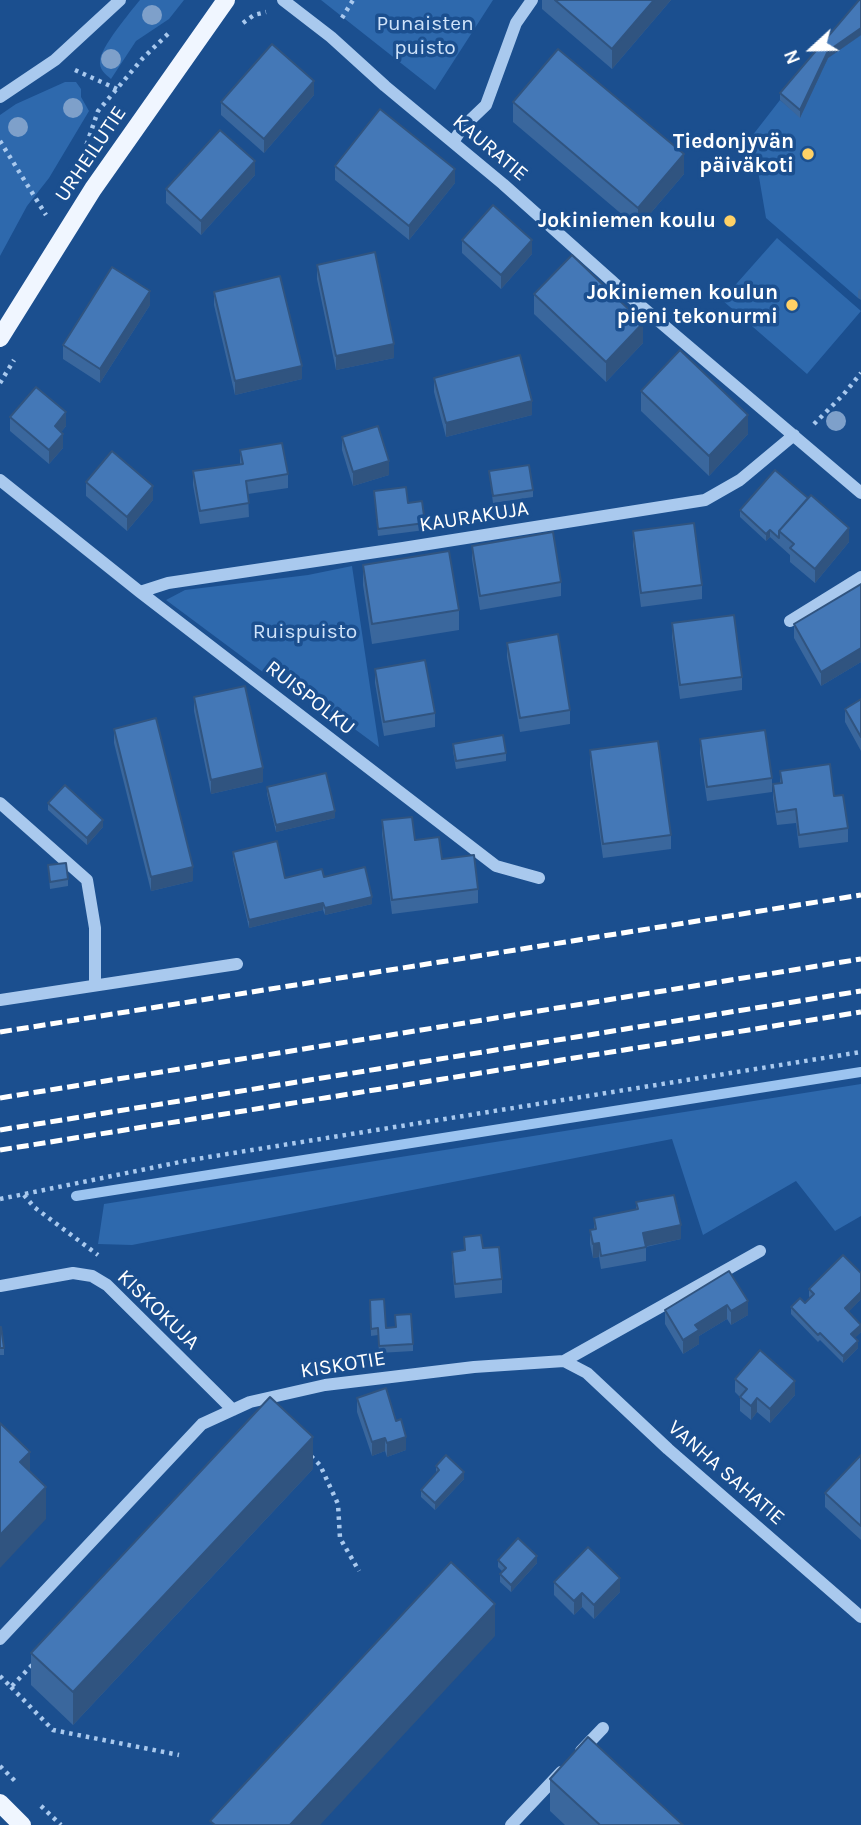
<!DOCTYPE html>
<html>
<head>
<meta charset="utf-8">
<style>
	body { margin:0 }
	#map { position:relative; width:861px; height:1825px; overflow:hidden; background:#1b4f8f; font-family:Karla,sans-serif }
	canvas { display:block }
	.north { position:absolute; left:777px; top:14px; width:70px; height:70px; -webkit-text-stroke:5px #1b4f8f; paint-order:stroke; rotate:248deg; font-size:19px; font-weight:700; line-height:28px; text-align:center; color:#fff }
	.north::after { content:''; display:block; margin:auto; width:24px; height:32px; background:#fff; clip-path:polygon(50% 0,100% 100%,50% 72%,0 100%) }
</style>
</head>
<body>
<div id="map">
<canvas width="861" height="1825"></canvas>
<div class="north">N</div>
</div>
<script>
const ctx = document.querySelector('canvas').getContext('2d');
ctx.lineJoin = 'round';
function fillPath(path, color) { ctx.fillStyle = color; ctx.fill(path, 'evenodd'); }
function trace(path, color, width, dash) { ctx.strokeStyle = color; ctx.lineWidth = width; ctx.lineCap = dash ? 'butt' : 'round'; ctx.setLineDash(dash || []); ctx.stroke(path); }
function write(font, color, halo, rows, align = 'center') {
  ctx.font = font + ' Karla,sans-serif'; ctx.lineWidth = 7; ctx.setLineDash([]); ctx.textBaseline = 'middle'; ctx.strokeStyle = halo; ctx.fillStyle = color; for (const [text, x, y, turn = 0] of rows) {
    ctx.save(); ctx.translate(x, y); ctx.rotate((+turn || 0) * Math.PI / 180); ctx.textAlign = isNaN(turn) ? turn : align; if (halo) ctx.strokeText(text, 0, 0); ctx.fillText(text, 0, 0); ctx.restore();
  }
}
fillPath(new Path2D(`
	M140,0H184L169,19L136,41L111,79C105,74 99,69 100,61C100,48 131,11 140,0Z
	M321,0H493L435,90Z
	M861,35V296L858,298L766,218L752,136L780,100L800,117L828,58Z
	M65,82H76L81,89V97L89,111L49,178L27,206L0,256V115L16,104Z
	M777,238L861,311L807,374L722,300Z
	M352,566L379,747L306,693H291L166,600L185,590L308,575Z
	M861,1084V1216L835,1231L796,1181L703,1235L672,1139L132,1245L98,1244L104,1204Z`), '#2e69ad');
trace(new Path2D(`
	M76,1196L861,1072`), '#9cc4f0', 10);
trace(new Path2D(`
	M342,18L353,0
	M243,23L254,15L266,12
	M75,70L117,89
	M0,141L46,215
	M75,167L84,152L98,111L143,58L171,31
	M0,383L14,360
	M814,424L843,395L861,373
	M24,1195L34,1207L98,1255
	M0,1199L190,1160L861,1052
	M311,1456L320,1465L338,1504L340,1538L359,1571
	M0,1676L11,1687L35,1662
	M11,1687L53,1730L179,1755
	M0,1766L17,1783
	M41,1806L61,1825`), '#a9c9ee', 4.5, [3.5, 5]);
trace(new Path2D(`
	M283,0L331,37L385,86L503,184L614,283L861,493
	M0,97L55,60L120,0
	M453,142L463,127L486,105L516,23L532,0
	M0,480L140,592L496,866L539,878
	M140,592L168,583L403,548L705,500L740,480L794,435
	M790,621L861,577
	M0,803L87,880L95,928V985
	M0,1000L237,964
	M0,1286L73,1273L92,1276L107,1285L233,1410
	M564,1361L587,1373L668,1449L861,1617
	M0,1639L202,1424L250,1402L325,1385L474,1367L564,1361L760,1251
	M581,1751L603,1728
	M511,1825L561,1772`), '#a9c9ee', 12);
trace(new Path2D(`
	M0,338L93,189L226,0
	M0,1803L22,1825`), '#f0f6ff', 18);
trace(new Path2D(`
	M0,1032L861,895
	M0,1098L861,959
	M0,1130L861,991
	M0,1150L861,1012`), '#fff', 5, [12, 5]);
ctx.fillStyle = '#7ea0ca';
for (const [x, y] of [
	[152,15],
	[111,59],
	[73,108],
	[18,127],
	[836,421]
]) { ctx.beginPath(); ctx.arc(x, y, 10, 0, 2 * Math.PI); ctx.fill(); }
fillPath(new Path2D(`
	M542,0H671L612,69L542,9Z
	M861,0V35L828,58L800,118L780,100V93Z
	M314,95L264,153L221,115V102Z
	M513,102L684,174L638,228L513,122Z
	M335,166L455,183L409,240L335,180Z
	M255,175L201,235L166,203V189Z
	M462,240L532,254L501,289L462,253Z
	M317,265L394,358L336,370L317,279Z
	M861,289V300L858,298V291Z
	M214,292L302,379L235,395L214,305Z
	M534,294L643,343L606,382L534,314Z
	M150,305L100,383L63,359V345Z
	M434,378L532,415L446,437L434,392Z
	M641,391L748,434L709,476L641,411Z
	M10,417L66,426L61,432L63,448L49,464L10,431Z
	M342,437L389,475L353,486L342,450Z
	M240,450L288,474V488L248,494L249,517L200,524L193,485V471L240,464Z
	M489,471L533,490V497L493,503Z
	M86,482L153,500L127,531L86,496Z
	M374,491L408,503L425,523V530L378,536Z
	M740,510L849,542L815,583L790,562V555L770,537L766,541L740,517Z
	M633,531L702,585V599L641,607L633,545Z
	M472,546L561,582V596L480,610L472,559Z
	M363,565L459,610V630L372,644L363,585Z
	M861,584V662L821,686L794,638V624Z
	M672,623L742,677V690L680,699L672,637Z
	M507,643L570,710V724L520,732L507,657Z
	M375,669L435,713V727L384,736L375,683Z
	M194,697L263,782L211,794L194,711Z
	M861,699V751L845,722V709Z
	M114,729L193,881L151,891L114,743Z
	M700,739L772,778V792L707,801L700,753Z
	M453,744L506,753V761L456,769L453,751Z
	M590,750L671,835V849L603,858L590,764Z
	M780,771L834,796L848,828V842L799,848L796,823L777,825L773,798V784L780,783Z
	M267,787L335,818L276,832L267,794Z
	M48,803L103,827L87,845L48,810Z
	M382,820L442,859L478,889V903L392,914L382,834Z
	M233,852L285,878L324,877L372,904L325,915L323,910L249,928L233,859Z
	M48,865L68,879V886L50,889Z
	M636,1202L681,1239L646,1247V1261L601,1269L599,1257L593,1258L590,1244V1230L594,1229V1218L636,1209Z
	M464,1237L483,1248L502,1279V1293L455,1298L452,1266V1252L464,1250Z
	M729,1271L748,1315L731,1325L727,1319L699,1336V1344L683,1354L665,1324V1310Z
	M861,1273V1299L848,1312L861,1332L854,1338L858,1348L843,1363L820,1340L818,1342L791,1314V1307L805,1303L810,1298L809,1296V1289Z
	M370,1300L386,1328L413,1344V1351L379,1353L378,1335L371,1336Z
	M0,1327L4,1348V1355H0Z
	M735,1379L795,1395L770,1423L757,1412L751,1420L740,1411V1397L735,1392Z
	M357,1398L406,1450L387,1457L385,1451L372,1456L357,1412Z
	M861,1455V1540L825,1507V1493Z
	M436,1466L464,1479L435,1510L421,1497V1490L436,1473Z
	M313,1469L73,1725L31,1685V1653Z
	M498,1560L537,1563L511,1592L500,1582V1574L503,1572L498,1567Z
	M554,1582L620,1592L594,1619L582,1607L574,1615L554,1595Z
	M550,1779L683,1825H565L550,1811Z`), '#3a679d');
fillPath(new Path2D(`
	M654,0H671L612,69V49Z
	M861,28V35L828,58L800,118V110L828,51Z
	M314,81V95L264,153V139Z
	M684,154V174L638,228V208Z
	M255,161V175L201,235V221Z
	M455,169V183L409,240V226Z
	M532,240V254L501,289V275Z
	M150,291V305L100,383V369Z
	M643,323V343L606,382V362Z
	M394,344V358L336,370V356Z
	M302,366V379L235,395V381Z
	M532,401V415L446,437V423Z
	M66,412V426L55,440V426Z
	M748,415V434L709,476V456Z
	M63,434V448L49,464V450Z
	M389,461V475L353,486V472Z
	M153,486V500L127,531V517Z
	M849,528V542L815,583V569Z
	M770,530V537L766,541V534Z
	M861,648V662L821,686V672Z
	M263,768V782L211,794V780Z
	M335,811V818L276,832V825Z
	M103,820V827L87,845V838Z
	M193,867V881L151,891V877Z
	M372,897V904L325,915V908Z
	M323,903V910L249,928V920Z
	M681,1225V1239L643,1247V1233Z
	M599,1243V1257L593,1258V1244Z
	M861,1292V1299L845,1316V1308Z
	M748,1301V1315L731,1325V1311Z
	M727,1305V1319L699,1336V1344L683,1354V1340L695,1325Z
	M861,1325V1332L851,1342V1334Z
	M858,1341V1348L843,1363V1356Z
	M795,1381V1395L770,1423V1409Z
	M757,1398V1412L751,1420V1406Z
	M313,1437V1469L73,1725V1692Z
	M406,1437V1450L387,1457V1443Z
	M385,1438V1451L372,1456V1442Z
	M30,1452V1484L20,1462Z
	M464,1472V1479L435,1510V1503Z
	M46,1487V1519L0,1568V1535Z
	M537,1556V1563L511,1592V1585Z
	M620,1578V1592L594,1619V1605Z
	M582,1593V1607L574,1615V1601Z
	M495,1604V1636L320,1825H290Z`), '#305480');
const building = new Path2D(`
	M555,0H654L612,49Z
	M859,0H861V28L828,51L800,110L780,93Z
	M272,44L314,81L264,139L221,102Z
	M558,49L684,154L638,208L513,102Z
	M380,109L455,169L409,226L335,166Z
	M220,130L255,161L201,221L166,189Z
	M493,205L532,240L501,275L462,240Z
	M375,252L394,344L336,356L317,265Z
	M572,255L643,323L606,362L534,294Z
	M112,267L150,291L100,369L63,345Z
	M280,276L302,366L235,381L214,292Z
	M680,350L748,415L709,456L641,391Z
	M520,355L532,401L446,423L434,378Z
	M36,387L66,412L55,426L63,434L49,450L10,417Z
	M378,426L389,461L353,472L342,437Z
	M282,443L288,474L246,481L249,503L200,511L193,471L243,464L240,450Z
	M112,451L153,486L127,517L86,482Z
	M529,465L533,490L493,496L489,471Z
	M775,470L808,498L779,531V538L770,530L766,534L740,510Z
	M406,487L408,503L422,501L425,523L378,529L374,491Z
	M811,495L849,528L815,569L790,548L794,544L779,531Z
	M694,523L702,585L641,593L633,531Z
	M553,532L561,582L480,596L472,546Z
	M449,551L459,610L372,624L363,565Z
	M861,584V648L821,672L794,624Z
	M734,615L742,677L680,685L672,623Z
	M558,634L570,710L520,718L507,643Z
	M425,660L435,713L384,722L375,669Z
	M245,686L263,768L211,780L194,697Z
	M861,699V737L845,709Z
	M156,718L193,867L151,877L114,729Z
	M765,730L772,778L707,787L700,739Z
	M503,735L506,753L456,761L453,744Z
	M658,741L671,835L603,844L590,750Z
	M830,764L834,796L843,795L848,828L799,835L796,809L777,812L773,784L782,783L780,771Z
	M326,773L335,811L276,825L267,787Z
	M65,785L103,820L87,838L48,803Z
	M412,817L415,840L439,837L442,859L474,855L478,889L392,900L382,820Z
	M277,841L285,878L322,869L324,877L365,867L372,897L325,908L323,903L249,920L233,852Z
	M66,863L68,879L50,882L48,865Z
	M674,1195L681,1225L643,1233L646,1247L601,1256L599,1243L593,1244L590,1230L596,1229L594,1218L638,1209L636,1202Z
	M481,1235L483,1248L499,1247L502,1279L455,1284L452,1252L465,1250L464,1237Z
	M843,1255L861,1273V1292L845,1308L861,1325L851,1334L858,1341L843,1356L820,1333L818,1335L791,1307L800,1298L805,1303L814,1294L809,1289Z
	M729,1271L748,1301L731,1311L727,1305L695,1325L699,1330L683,1340L665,1310Z
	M384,1299L386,1328L396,1327L395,1315L411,1314L413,1344L379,1346L378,1328L371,1329L370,1300Z
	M0,1327H1L4,1348H0Z
	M760,1350L795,1381L770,1409L757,1398L751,1406L740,1397L747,1389L735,1379Z
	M386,1388L396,1421L401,1419L406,1437L387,1443L385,1438L372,1442L357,1398Z
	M270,1397L313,1437L73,1692L31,1653Z
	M0,1423L30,1452L20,1462L46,1487L0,1535Z
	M446,1455L464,1472L435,1503L421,1490L439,1470L436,1466Z
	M861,1455V1526L825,1493Z
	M518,1538L537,1556L511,1585L500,1574L506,1568L498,1560Z
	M588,1547L620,1578L594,1605L582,1593L574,1601L554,1582Z
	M451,1562L495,1604L290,1825H215L210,1821Z
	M588,1737L683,1825H600L550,1779Z`);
fillPath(building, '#4478b7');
trace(building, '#305480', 2);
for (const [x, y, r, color] of [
	[808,154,7,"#ffd166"],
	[730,221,7,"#ffd166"],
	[792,305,7,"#ffd166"]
]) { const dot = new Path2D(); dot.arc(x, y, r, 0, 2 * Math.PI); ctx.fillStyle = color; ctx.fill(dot); trace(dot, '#1b4f8f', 2.5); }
write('21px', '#cfe3fa', '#1b4f8f', [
	["Punaisten",425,24],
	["puisto",425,48],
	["Ruispuisto",305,632]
]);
write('bold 21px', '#fff', '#1b4f8f', [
	["Tiedonjyvän",794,142],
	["päiväkoti",794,166],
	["Jokiniemen koulu",716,221],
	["Jokiniemen koulun",778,293],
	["pieni tekonurmi",778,317]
], 'right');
write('21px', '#fff', '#1b4f8f', [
	["KAURATIE",490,148,40],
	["URHEILUTIE",91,154,-56],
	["KAURAKUJA",474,517,-9],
	["RUISPOLKU",310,698,38],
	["KISKOKUJA",158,1310,44],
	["KISKOTIE",343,1365,-9],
	["VANHA SAHATIE",726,1473,41]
]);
</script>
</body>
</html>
